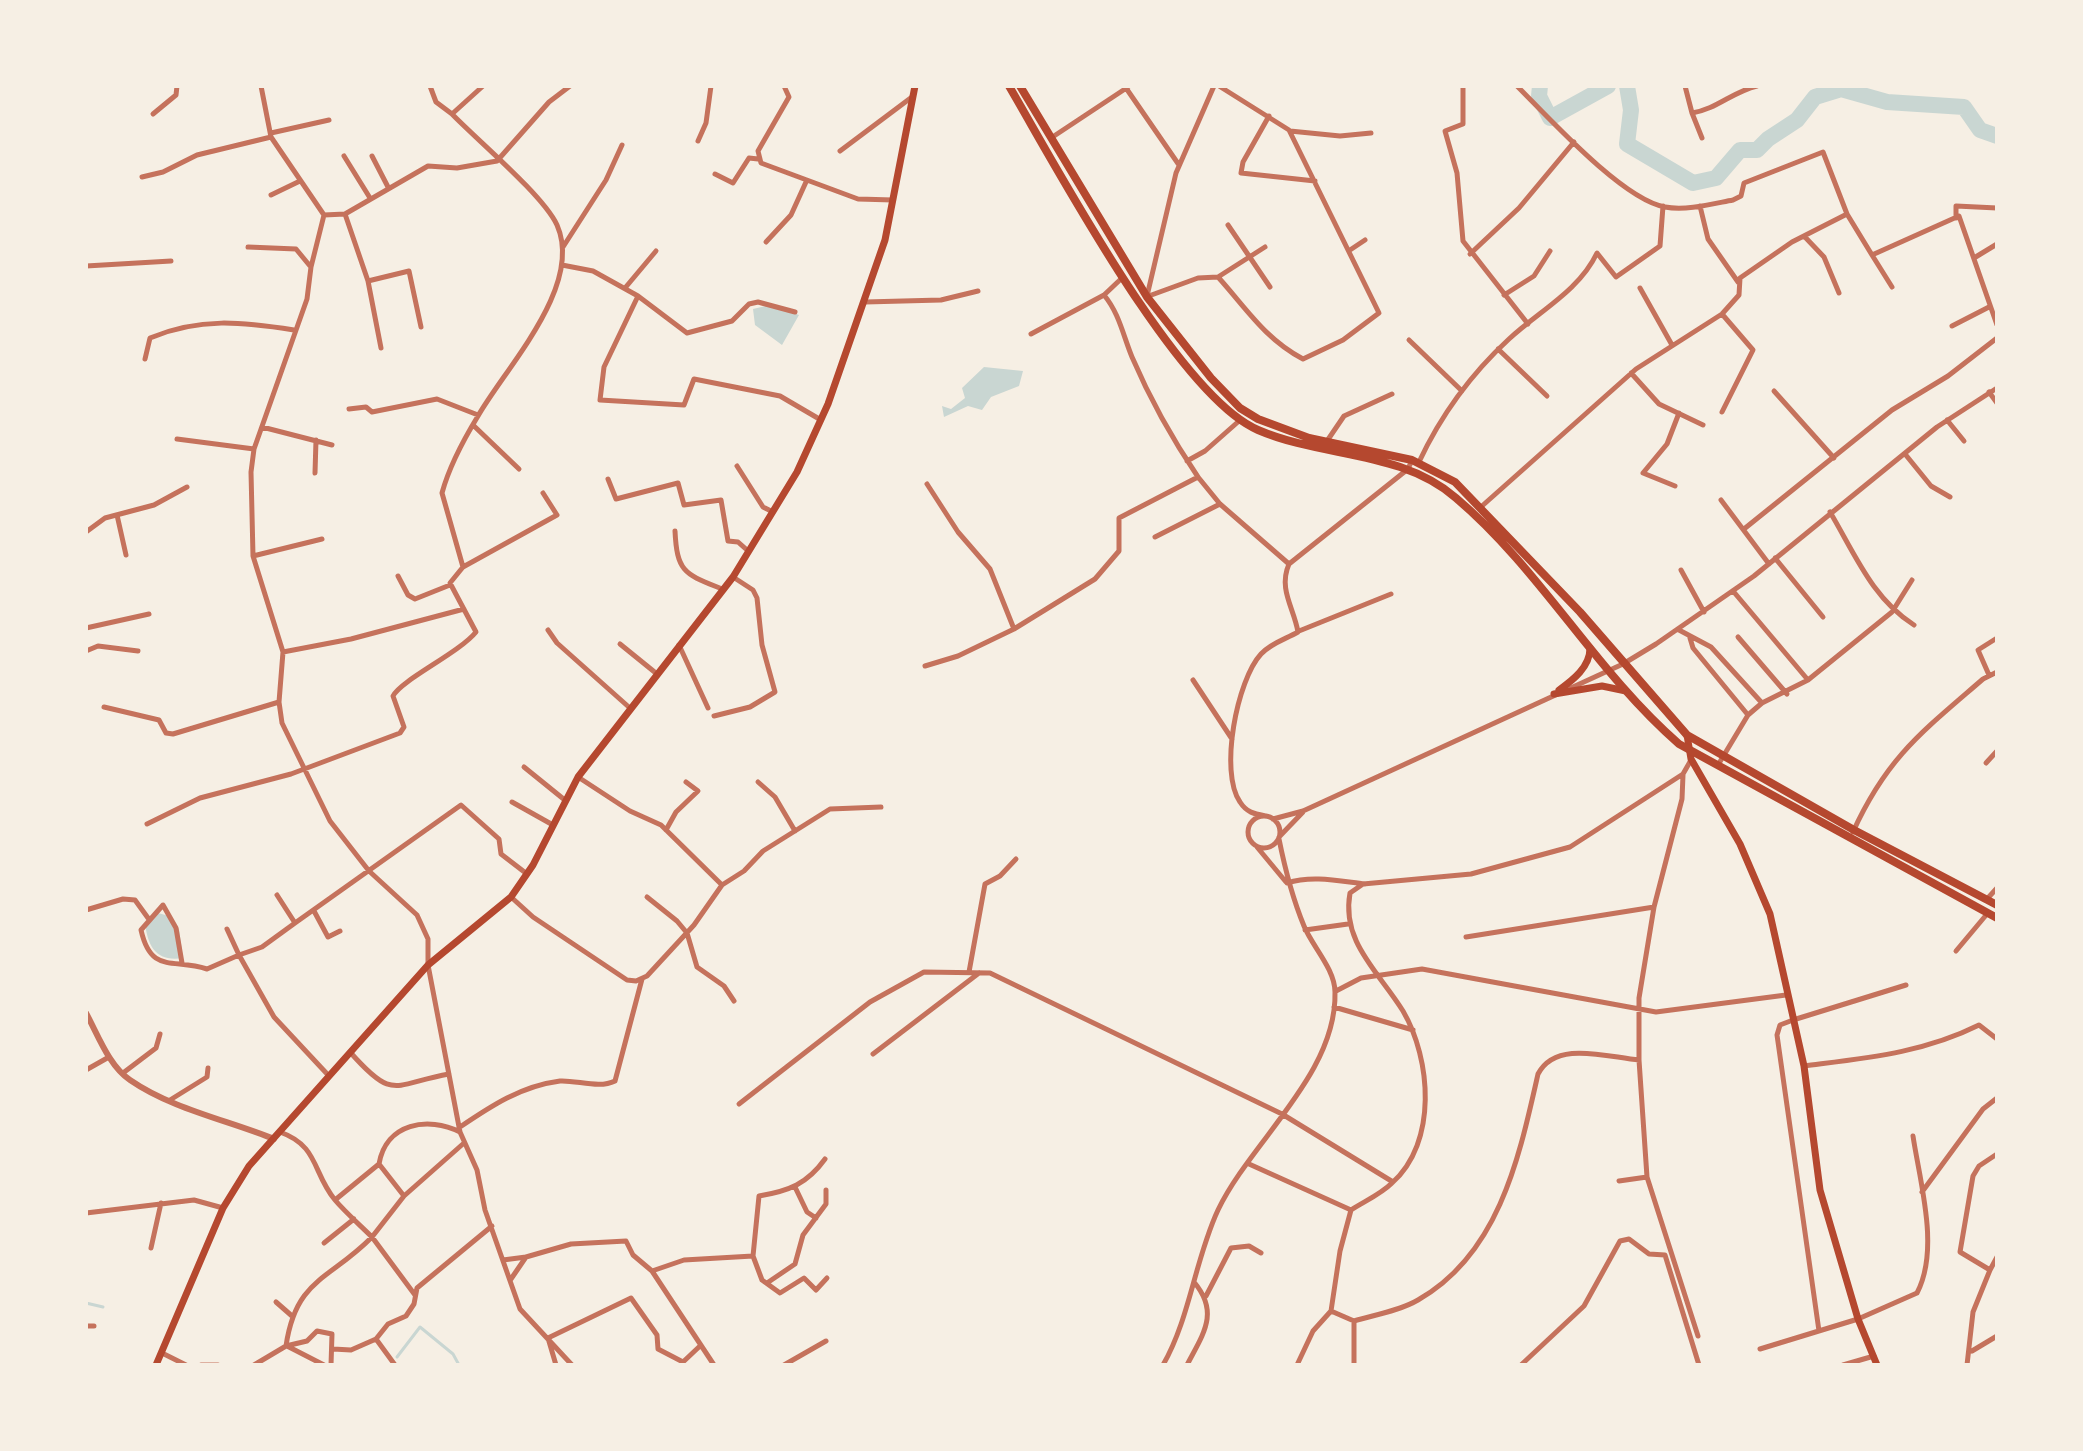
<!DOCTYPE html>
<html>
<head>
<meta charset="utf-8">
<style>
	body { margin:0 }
	#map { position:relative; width:2083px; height:1451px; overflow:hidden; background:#f6efe4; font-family:"Sofia Sans Condensed",sans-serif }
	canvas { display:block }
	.frame { position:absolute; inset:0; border:88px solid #f6efe4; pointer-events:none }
</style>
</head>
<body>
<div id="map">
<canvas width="2083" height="1451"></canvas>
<div class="frame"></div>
</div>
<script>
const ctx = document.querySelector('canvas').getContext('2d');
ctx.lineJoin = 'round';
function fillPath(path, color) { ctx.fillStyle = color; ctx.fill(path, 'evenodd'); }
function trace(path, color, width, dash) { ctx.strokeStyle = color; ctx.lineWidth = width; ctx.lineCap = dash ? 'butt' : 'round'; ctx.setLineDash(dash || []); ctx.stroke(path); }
fillPath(new Path2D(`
	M770,305L799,315L782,345L755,325L753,309Z
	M984,367L1023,371L1019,386L991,397L982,410L968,406L944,417L942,406L951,409L965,398L962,388Z
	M158,913L169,916L179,929L183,958C157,962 148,948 145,923Z`), '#c9d6d2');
trace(new Path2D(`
	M86,1303L103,1307
	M397,1357L420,1327L453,1354L459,1365`), '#c9d6d2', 3);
trace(new Path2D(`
	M1540,86L1539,96L1550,118L1608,86
	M1627,86L1631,110L1627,144L1693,183L1716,178L1740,150H1757L1768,139L1797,120L1815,97L1841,89L1887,102L1964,107L1980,130L1997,136`), '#c9d6d2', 16);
trace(new Path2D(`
	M261,86L271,137L324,215L311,267L307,299L254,449L251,472L253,556L283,652L279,702L282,723L330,821L369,871L417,915L428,939V965L460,1132L477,1170L485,1210L520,1309L572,1365
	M430,86L436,102L452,114
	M784,86L789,97L758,151L761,163L858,199L893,200
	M1463,86V124L1445,131L1457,173L1463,241L1528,324
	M1517,86C1549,118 1623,200 1665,207C1686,211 1712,204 1733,200L1741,196L1744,183L1823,152L1847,214
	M1685,86L1692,113
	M1126,88L1179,165
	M153,114L176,95L177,86
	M1269,116L1243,162L1241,173L1315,181
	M1290,131L1340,136L1371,133
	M271,133L329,120
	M1051,138L1128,87
	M1702,138L1692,113C1717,109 1732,92 1757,86
	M698,141L706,123L711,86
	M840,151L912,97
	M344,156L370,198
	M372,156L388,187
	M715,174L733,183L749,158L758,159
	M142,177L163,172L197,155L271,137
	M271,195L300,181
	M1700,206L1708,239L1738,282
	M345,214L368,281L409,271L421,327
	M324,215L345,214L428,166L457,168L497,161L549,102L570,86
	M1956,218V206L1997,208
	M1228,225L1270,287
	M1804,236L1824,257L1839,293
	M766,242L791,215L806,182
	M248,247L296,249L310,266
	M563,247L606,180L622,145
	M1350,250L1365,240
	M1470,254L1519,208L1574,142
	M1872,255L1892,287
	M1974,258L1997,244
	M562,265L593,271L638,296L604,367L600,400L684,405L694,379L780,396L821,420
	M86,266L171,261
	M1218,277L1265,247
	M368,281L381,348
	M625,288L656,251
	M1640,288L1672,345
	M1504,295L1534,276L1550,251
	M638,296L687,333L732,321L749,304L758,302L795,312
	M1147,296L1176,173L1214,86
	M1146,297L1198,278L1218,277C1246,308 1265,339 1303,359L1343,340L1379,313L1289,130L1219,86
	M865,302L941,300L978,291
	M1722,314L1753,350L1722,412
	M1952,326L1989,307
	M1031,334L1104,295
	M1409,340L1462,391
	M1498,349L1547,396
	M145,359L150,338C200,317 242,322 294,330
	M1631,373L1659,404L1703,425
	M1774,391L1834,458
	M1989,392L1997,403
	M349,409L366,407L372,412L437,399L478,415
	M1947,420L1964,441
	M473,425L519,469
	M262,427L332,445
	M177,439L254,449
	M1327,441L1344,416L1392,394
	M1905,454L1931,486L1950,497
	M1187,461L1205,451L1239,421
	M1419,462C1441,415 1471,374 1509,339C1539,311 1579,291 1597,253L1616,277L1660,246L1663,206
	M737,466L763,507L773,512
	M315,473L316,440
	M1198,477L1220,504L1289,564
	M608,479L616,499L678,483L684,505L721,500L728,541L738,542L747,550
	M927,484L958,532L990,569L1014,629L1095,579L1119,551V518L1198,477C1173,440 1150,399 1132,357C1123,335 1119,313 1104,295L1122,278
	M1675,486L1643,473L1667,444L1679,413
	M1721,500L1769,564
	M1482,506L1636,369L1722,314L1739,295L1740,278L1792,242L1847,214L1872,255L1959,216L1997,325
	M1830,512C1855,554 1872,598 1914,625
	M117,515L126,555
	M1744,529L1892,410L1948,376L1997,338
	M675,531C677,573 685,574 722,589
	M86,532L105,518L154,505L187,487
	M1155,537L1220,504
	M253,556L322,539
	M1775,558L1823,617
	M463,567L557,515L543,493
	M1681,570L1704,612
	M398,576L408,595L415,599L450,585
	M86,628L149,614
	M548,630L557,643L631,709
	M1679,630L1711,647L1762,703
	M1299,631L1391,594
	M1738,637L1787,694
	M1690,638L1693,648L1748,715
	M620,644L657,674
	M679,645L708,708
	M86,651L98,646L138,651
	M283,652L351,639L464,609
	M925,666L958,656L1014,629
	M1989,675L1978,650L1997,638
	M1193,680L1232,739
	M1808,680L1892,612L1912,580
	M104,707L159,720L166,733L173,734L279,702
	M714,716L750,707L775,692L762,645L757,598L753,590L733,577
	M1986,763L1997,751
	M1718,765L1748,715L1762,703L1808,680L1733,591
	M524,767L566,801
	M1683,775L1682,799L1654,907L1639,998V1060L1647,1177L1698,1336
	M578,777L630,811L661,825L722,885
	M758,782L775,797L795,831
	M512,802L553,825
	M1266,816C1255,814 1247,813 1240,802C1219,772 1237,680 1261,654C1271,643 1286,639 1298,632C1294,608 1278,589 1289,564L1408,469L1412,460
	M1248 832a16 16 0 1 1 32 0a16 16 0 1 1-32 0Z
	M1273,819L1303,811L1623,664L1656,644L1754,576L1937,427L1997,388
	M147,824L200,798L291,774L400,733L404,727L393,696C401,680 459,653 476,632L450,583L463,567L442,493C449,467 464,439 478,416C506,367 584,286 557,225C543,195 477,140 452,114L483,86
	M666,830L676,812L698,791L686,782
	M1853,832C1887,757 1923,731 1983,679L1997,672
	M1279,837L1303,812
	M1257,847L1286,882
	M1287,883C1312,875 1339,881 1365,884
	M511,897L533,917L627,980L636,981L647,976L694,925L722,885L744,871L763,851L830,809L881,807
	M647,897L677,921L687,933L697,967L724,986L734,1001
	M1987,899L1997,888
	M86,910L123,899L135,900L148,918
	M314,911L328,937L340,931
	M295,923L461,805L499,839L501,854L527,874
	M227,929L239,955L262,947L295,923L277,895
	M1305,930L1348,924
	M1466,937L1654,907
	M1956,951L1987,914
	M182,963L176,928L163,905L141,930C151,974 172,958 207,969L239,955L274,1017L329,1076
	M969,972L985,884L1000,876L1016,859
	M1336,991L1361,978L1422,969L1656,1012L1786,995
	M1334,1007L1413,1030
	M350,1052C394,1102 393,1084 449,1074
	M873,1054L979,973
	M1804,1066C1866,1058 1923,1053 1979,1025L1997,1039
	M86,1070L109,1057
	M123,1073L156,1048L160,1034
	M170,1100L207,1077L208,1068
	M739,1104L870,1002L924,972L990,973L1282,1114L1393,1182
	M460,1127C491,1106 521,1086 560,1081C577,1080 599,1089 615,1081L642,979
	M280,1132C319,1146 312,1172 335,1200C346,1213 360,1225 372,1237L404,1196L464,1143
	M379,1164C386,1123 428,1116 460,1132
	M1249,1164L1351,1210
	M1619,1181L1647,1177
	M795,1187L807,1212L816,1218
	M1922,1192L1983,1109L1997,1098
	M335,1200L379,1164L404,1196
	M86,1213L194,1200L223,1208
	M324,1243L354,1219
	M151,1248L161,1203
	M753,1256L759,1196C789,1191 807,1184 825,1159
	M503,1260L526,1257
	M1990,1270L1997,1257
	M652,1271L684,1260L753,1256L762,1280L780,1293L804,1278L816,1290L827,1278
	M511,1279L526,1257L571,1244L626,1241L633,1255L652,1271L714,1365
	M767,1283L795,1264L803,1235L826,1204V1190
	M1206,1296L1231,1248L1249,1246L1261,1253
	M276,1302L292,1316
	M1331,1311L1354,1321C1374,1315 1399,1311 1418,1300C1499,1254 1519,1158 1538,1074C1556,1040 1606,1057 1639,1060
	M1354,1321V1365
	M86,1326H94
	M1819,1331L1777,1035L1780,1025L1793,1020L1906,985
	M286,1346L307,1341L317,1331L332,1334L331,1365
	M287,1346L324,1365
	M333,1349L351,1350L376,1339
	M1760,1349L1858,1319L1917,1293C1940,1249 1920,1183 1913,1136
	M1972,1351L1997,1336
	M162,1353L186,1365
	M201,1365H218
	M254,1365L286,1346C296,1278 330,1280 372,1237L415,1295
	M395,1365L376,1339L388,1324L406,1316L414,1304L417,1288L492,1226
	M556,1365L548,1338L631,1298L657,1335L658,1349L683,1362L700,1346
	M784,1365L826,1341
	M1163,1365C1190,1318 1195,1259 1218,1210C1251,1141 1337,1074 1335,992C1335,969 1312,946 1304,926C1292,897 1285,869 1279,839
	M1187,1365C1203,1334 1220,1313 1194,1282
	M1297,1365L1313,1331L1331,1311L1340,1251L1351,1210C1365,1201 1381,1194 1392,1183C1438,1142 1431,1059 1403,1011C1379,972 1341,942 1350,893L1363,884L1471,874L1570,847L1683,774L1691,760
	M1521,1365L1584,1306L1620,1241L1629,1239L1649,1254L1665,1255L1699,1365
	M1843,1365L1874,1356
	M1967,1365L1973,1312L1990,1270L1960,1252L1973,1176L1979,1166L1997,1154`), '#c5725c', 5);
trace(new Path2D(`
	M86,1013C98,1035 109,1066 130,1080C172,1109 227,1120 274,1139`), '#c5725c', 6);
trace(new Path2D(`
	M1559,690C1573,680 1590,667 1590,648
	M1554,694L1602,686L1626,691
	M1687,735L1691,759L1740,844L1770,914L1804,1066L1820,1190L1858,1319L1877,1365
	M156,1365L223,1208L249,1166L428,965L511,897L533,865L578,777L733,577L797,472L828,404L885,240L915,86`), '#b5482f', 7);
trace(new Path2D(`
	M1009,86C1056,166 1178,396 1258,430C1323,458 1401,450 1456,498C1541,570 1595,671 1679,744L1997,918
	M1020,86L1147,297L1211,378L1240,408L1258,419L1309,438L1412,460L1455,482L1580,612L1687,735L1854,830L1997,905`), '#b5482f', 8);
</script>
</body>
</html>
